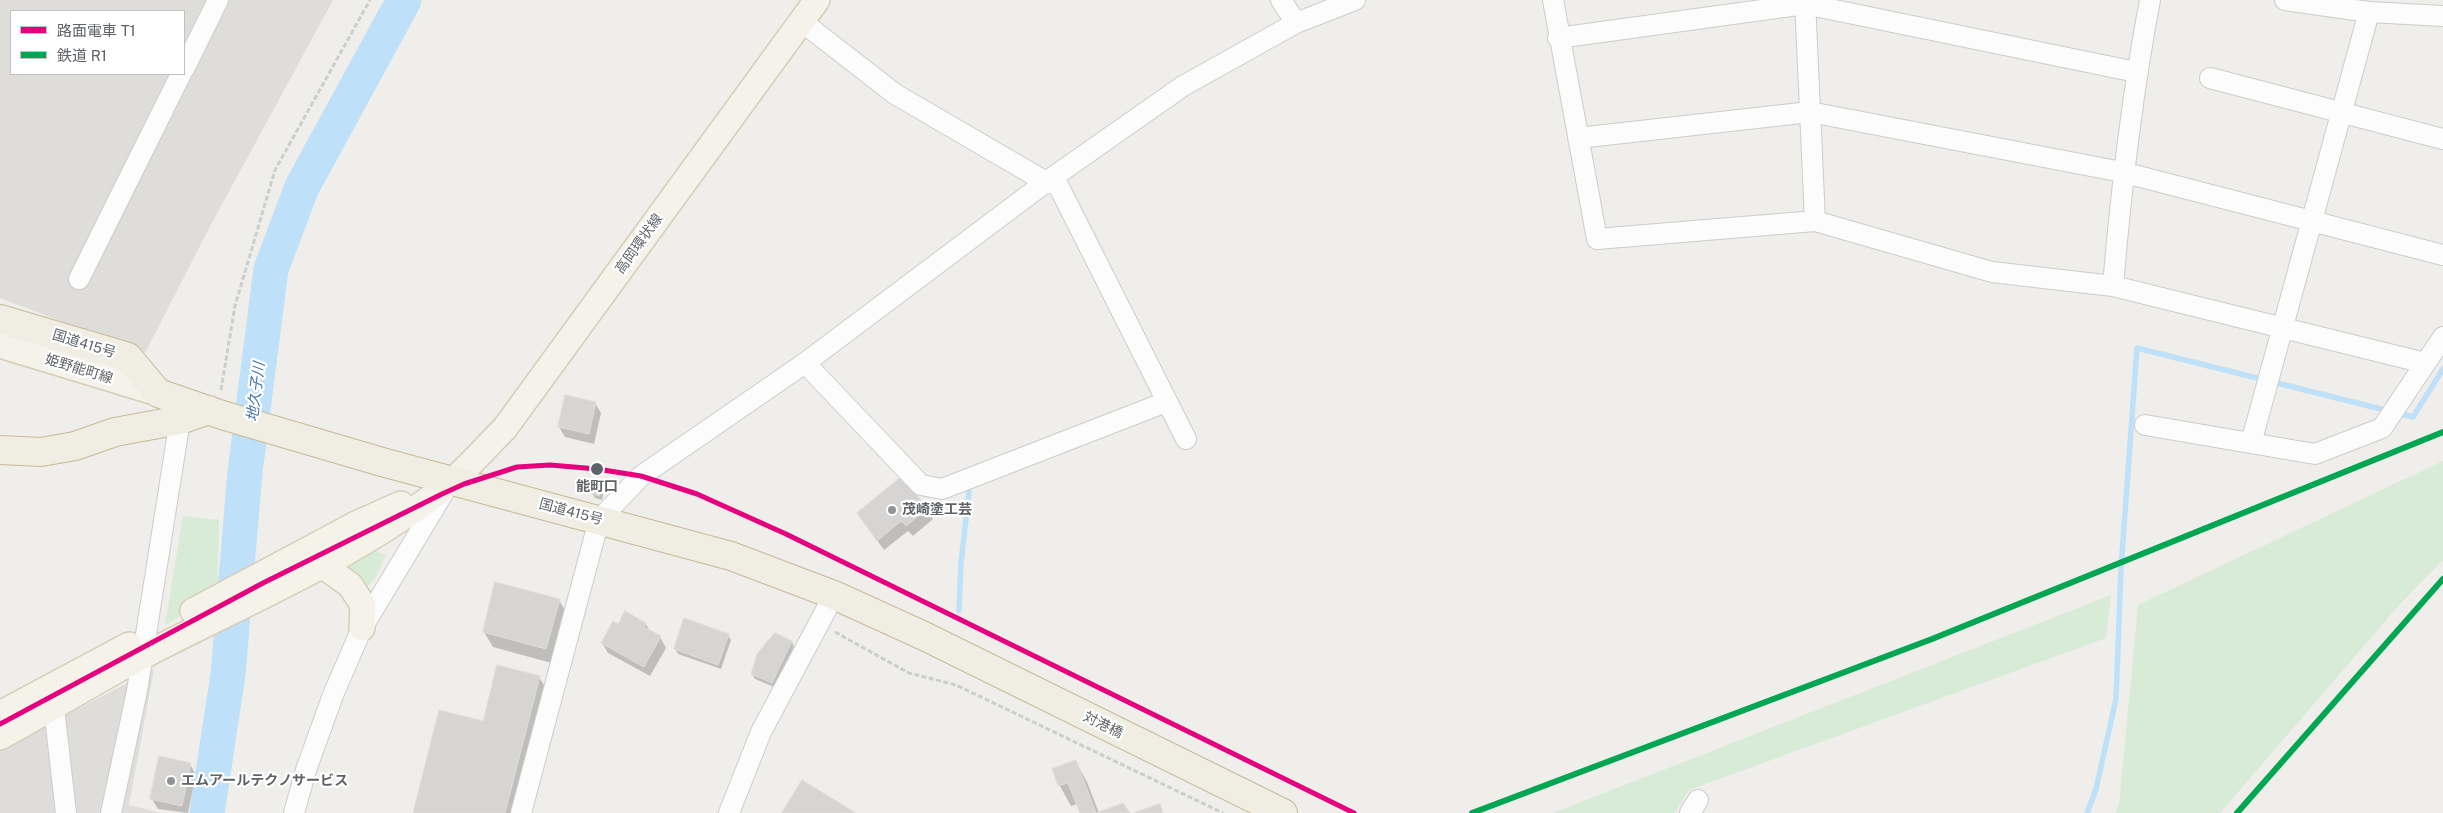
<!DOCTYPE html>
<html>
<head>
<meta charset="utf-8">
<style>
	body { margin:0 }
	#map { position:relative; width:2443px; height:813px; overflow:hidden; background:#efeeea; font-family:"Public Sans","Noto Sans JP",sans-serif }
	canvas { display:block }
	.legend { position:absolute; left:10px; top:10px; width:175px; height:65px; box-sizing:border-box; background:#fff; border:1px solid #bfc1c3; margin:0; padding:6px 9px; list-style:none; font-size:15px; color:#5f6368 }
	.legend li { display:flex; align-items:center; gap:10px; height:25px }
	.legend b { width:25px; border:1px solid #bfc1c3 }
</style>
</head>
<body>
<div id="map">
<canvas width="2443" height="813"></canvas>
<ul class="legend">
<li><b style="height:6px;background:#e5007d"></b>路面電車 T1</li>
<li><b style="height:6px;background:#00a651"></b>鉄道 R1</li>
</ul>
</div>
<script>
const ctx = document.querySelector('canvas').getContext('2d');
ctx.lineJoin = 'round';
function fillPath(path, color) { ctx.fillStyle = color; ctx.fill(path, 'evenodd'); }
function trace(path, color, width, dash) { ctx.strokeStyle = color; ctx.lineWidth = width; ctx.lineCap = dash ? 'butt' : 'round'; ctx.setLineDash(dash || []); ctx.stroke(path); }
function write(font, color, halo, rows, align = 'center') {
  ctx.font = font + ' "Public Sans","Noto Sans JP",sans-serif'; ctx.lineWidth = 4.5; ctx.setLineDash([]); ctx.textBaseline = 'middle'; ctx.strokeStyle = halo; ctx.fillStyle = color; for (const [text, x, y, turn = 0] of rows) {
    ctx.save(); ctx.translate(x, y); ctx.rotate((+turn || 0) * Math.PI / 180); ctx.textAlign = isNaN(turn) ? turn : align; if (halo) ctx.strokeText(text, 0, 0); ctx.fillText(text, 0, 0); ctx.restore();
  }
}
fillPath(new Path2D(`
	M0,0H333L207,232L145,353L0,298ZM11,11H184V74H11Z
	M154,669L129,805L161,813H0V750Z`), '#dfddda');
fillPath(new Path2D(`
	M2443,461V560L2400,604L2220,813H2115L2119,804L2138,605Z
	M183,516L219,520L217,595L165,625Z
	M374,550L386,555L376,577L367,587C356,584 348,575 345,563L363,551L369,553Z
	M2111,595L2106,638L1689,790L1675,813H1553Z`), '#d8ebd6');
fillPath(new Path2D(`
	M595,403L601,413L594,444L565,437L559,427Z
	M901,479L927,509L933,519L913,536L908,531L884,550L858,513Z
	M600,490L603,495L602,500L595,498L592,493Z
	M559,600L568,616L555,664L493,647L484,632Z
	M645,623L651,632L660,637L666,648L650,676L608,653L602,643Z
	M728,635L731,640L721,669L678,654L675,649Z
	M776,635L792,642L794,647L774,687L755,679L752,674Z
	M539,677L545,687L513,813H414L484,722Z
	M1076,762L1087,782L1099,813H1081L1078,804L1071,806L1060,786L1053,770Z
	M190,764L196,775L188,813L158,809L152,799Z`), '#0003');
trace(new Path2D(`
	M2398,413L2413,417L2443,369
	M959,610L961,563L969,492
	M2087,813L2096,789L2116,699L2121,568L2137,348L2389,411`), '#bfe0f9', 5.5);
trace(new Path2D(`
	M207,813L228,674L245,472L271,269L302,187L404,0`), '#bfe0f9', 35);
const building = new Path2D(`
	M565,395L596,402L589,434L558,427Z
	M901,477L928,508L906,526L901,521L877,541L857,513Z
	M593,487L601,489L599,496L591,493Z
	M495,582L560,599L546,649L483,632Z
	M625,611L646,623L644,627L661,636L644,667L601,643L613,621L618,624Z
	M684,618L729,634L718,665L674,649Z
	M775,633L792,641L772,683L751,674L757,654Z
	M497,665L540,676L505,813H413L439,710L483,721Z
	M159,756L191,763L182,806L150,799Z
	M1076,760L1096,813L1123,803L1130,813H1080L1068,783L1058,786L1052,769Z
	M802,780L856,813H782Z
	M1160,804L1163,813H1134Z`);
fillPath(building, '#d6d5d3');
trace(building, '#deddd9', 1);
const minor = new Path2D(`
	M1281,0L1296,23
	M1553,0L1597,239L1815,221L1992,272L2113,286L2425,363
	M1805,0L1815,221
	M2285,0L2369,12L2443,16
	M801,21L895,94L1046,182L1058,185L1186,439
	M1558,38L1805,4L2136,72
	M184,69L218,0
	M2210,78L2443,139
	M1578,138L1810,112L2122,172L2443,255
	M79,279L181,74
	M2113,286C2121,190 2132,95 2150,0
	M805,363L921,485L942,489L1166,402
	M2145,425L2315,454L2382,428L2443,337
	M2251,443L2369,12
	M54,708L66,813
	M111,813L137,691L180,420
	M294,813L306,770L333,695L362,628L445,490
	M521,813L599,520L641,476L805,363L1046,182L1183,86L1296,23L1355,0
	M729,813L761,732L834,595
	M1690,813L1698,800`);
const major = new Path2D(`
	M0,345L158,393
	M322,565L350,585L363,605L362,628
	M193,611L356,524L401,504
	M0,714L129,645
	M0,737C49,711 96,680 145,655C248,601 360,556 451,482C470,466 487,446 505,428L817,0`);
const highway = new Path2D(`
	M0,319L128,357L158,393L222,415L382,462L731,556L834,595L924,636L1283,813
	M0,450L41,452L75,446L115,432L180,420L209,410`);
trace(minor, '#cbcccc', 22);
trace(major, '#d7ceb8', 28);
trace(highway, '#c8b996', 30);
trace(new Path2D(`
	M221,390L235,306L275,170L370,0
	M835,632L909,673L956,685L1223,813`), '#cacfcc', 3, [5, 2.5]);
trace(minor, '#fdfcfc', 20);
trace(major, '#f4f2e9', 25);
trace(highway, '#f0ede3', 28);
trace(new Path2D(`
	M1472,813L1932,639L2443,432`), '#e4e4e4', 4, [1, 6]);
trace(new Path2D(`
	M1472,813L1932,639L2443,432
	M2237,813L2443,579`), '#00a651', 6);
trace(new Path2D(`
	M0,724L263,583L442,494L464,484L517,467L550,465L597,469L641,476L697,494L786,534L1354,813`), '#e5007d', 5);
for (const [x, y, r, color] of [
	[597,469,7,"#5f6368"],
	[892,510,5,"#919496"],
	[171,781,5,"#919496"]
]) { const dot = new Path2D(); dot.arc(x, y, r, 0, 2 * Math.PI); ctx.fillStyle = color; ctx.fill(dot); trace(dot, '#fff', 2); }
write('14px', '#5f6368', '#fff', [
	["高岡環状線",639,244,-54],
	["国道415号",84,344,17],
	["姫野能町線",79,369,17],
	["国道415号",571,512,15],
	["対港橋",1103,725,26]
]);
write('bold 14px', '#5f6368', '#fff', [
	["能町口",597,487]
]);
write('bold 14px', '#5f6368', '#fff', [
	["茂崎塗工芸",902,510],
	["エムアールテクノサービス",181,781]
], 'left');
write('italic 15px', '#4174aa', '#fff', [
	["地久子川",256,392,-83]
]);
</script>
</body>
</html>
